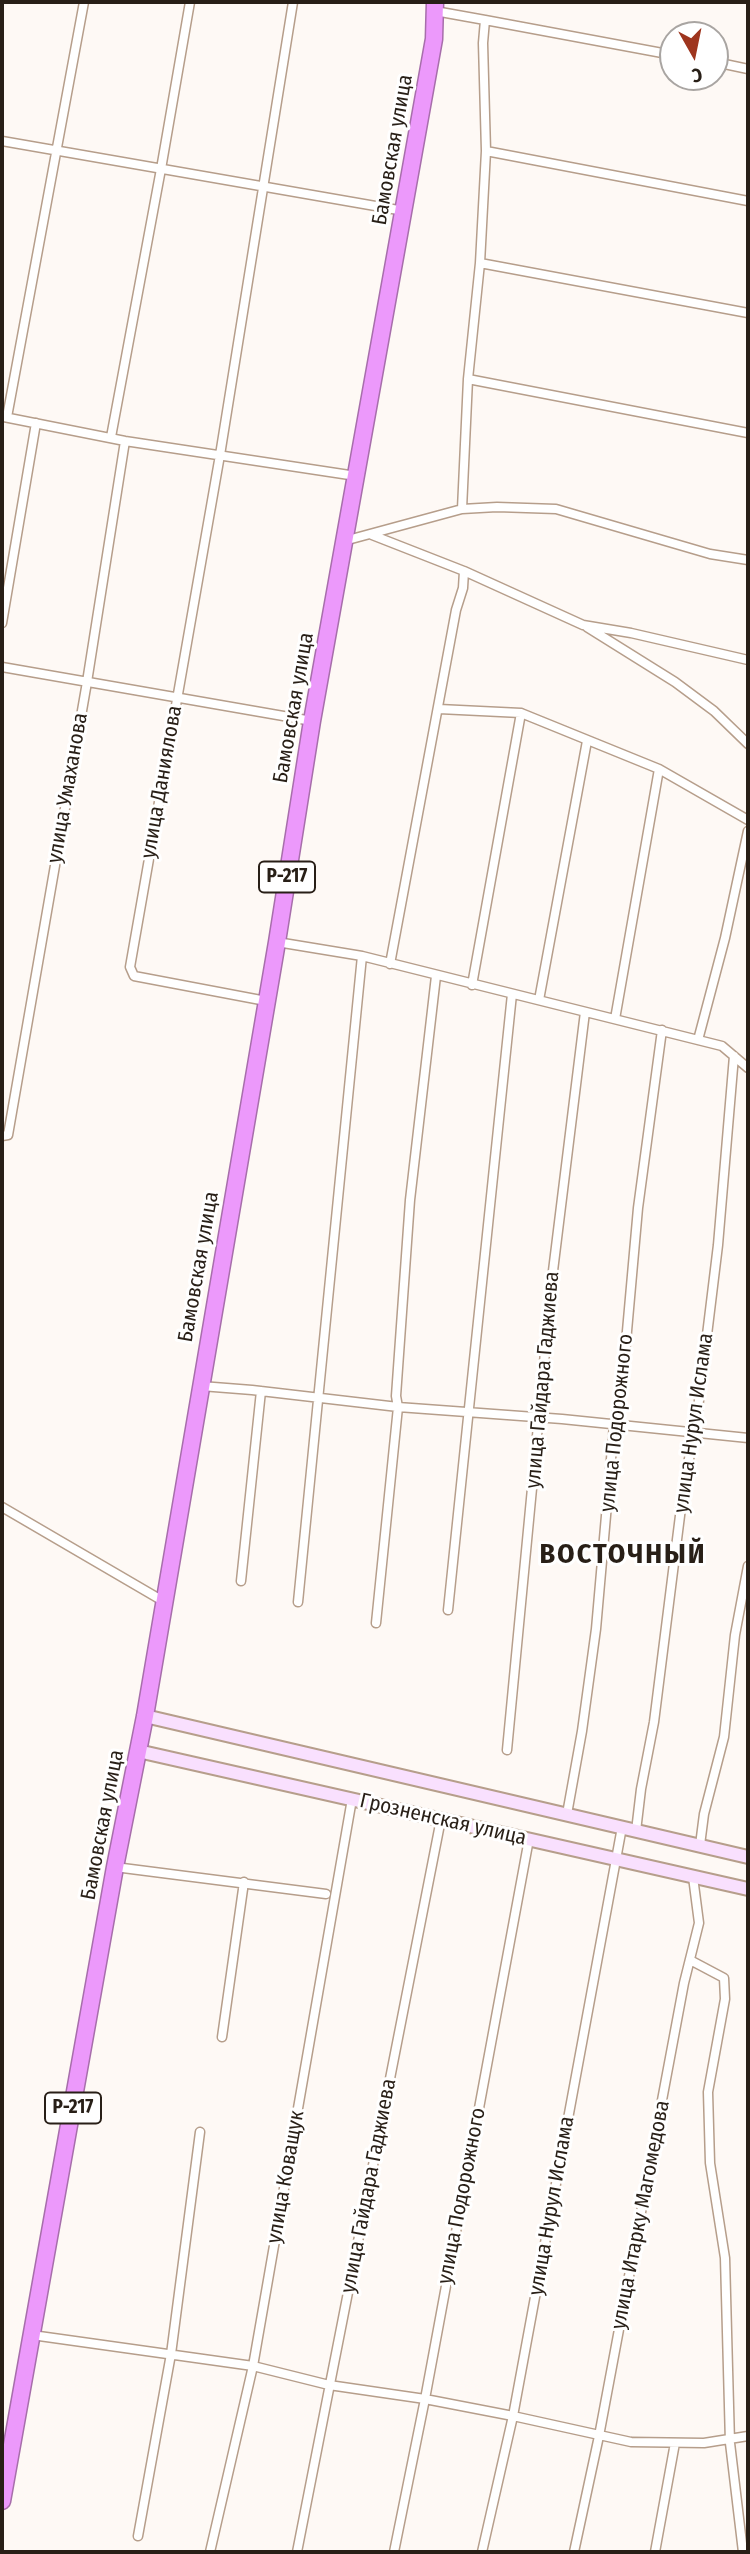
<!DOCTYPE html>
<html>
<head>
<meta charset="utf-8">
<style>
	body { margin:0 }
	#map { position:relative; width:750px; height:2554px; overflow:hidden; background:#fef9f5; font-family:"Fira Sans Condensed",sans-serif }
	canvas { display:block }
	.frame { position:absolute; inset:0; border:4px solid #281f17; pointer-events:none }
	.north { position:absolute; left:659px; top:21px; width:70px; height:70px; box-sizing:border-box; background:#fff; border:2px solid #a9a5a2; border-radius:50%; rotate:171deg; font-size:19px; font-weight:700; line-height:28px; text-align:center; color:#281f17 }
	.north::after { content:''; display:block; margin:auto; width:24px; height:32px; background:#9e351e; clip-path:polygon(50% 0,100% 100%,50% 72%,0 100%) }
</style>
</head>
<body>
<div id="map">
<canvas width="750" height="2554"></canvas>
<div class="frame"></div>
<div class="north">С</div>
</div>
<script>
const ctx = document.querySelector('canvas').getContext('2d');
ctx.lineJoin = 'round';
function trace(path, color, width, dash) { ctx.strokeStyle = color; ctx.lineWidth = width; ctx.lineCap = dash ? 'butt' : 'round'; ctx.setLineDash(dash || []); ctx.stroke(path); }
function write(font, color, halo, rows, align = 'center') {
  ctx.font = font + ' "Fira Sans Condensed",sans-serif'; ctx.lineWidth = 6; ctx.setLineDash([]); ctx.textBaseline = 'middle'; ctx.strokeStyle = halo; ctx.fillStyle = color; for (const [text, x, y, turn = 0] of rows) {
    ctx.save(); ctx.translate(x, y); ctx.rotate((+turn || 0) * Math.PI / 180); ctx.textAlign = isNaN(turn) ? turn : align; if (halo) ctx.strokeText(text, 0, 0); ctx.fillText(text, 0, 0); ctx.restore();
  }
}
const street = new Path2D(`
	M435,11L485,20L483,43L486,151L480,263L468,379L462,509
	M485,20L673,55
	M715,62L748,69
	M2,141L404,211
	M486,151L748,201
	M480,263L748,313
	M468,379L748,433
	M4,417L125,441L356,476
	M7,417L84,2
	M111,437L161,169L190,2
	M372,535L464,571L583,625L631,633L748,660
	M344,541L462,509L497,507L556,509L710,554L748,560
	M2,623L36,423
	M587,627L675,682L714,711L748,744
	M2,667L312,721
	M439,709L521,713L659,769L748,820
	M277,942L362,956L722,1046L748,1068
	M390,964L456,610L463,588L464,571
	M472,985L521,713
	M539,1000L587,741
	M266,1001L134,976L130,967L220,455L293,2
	M615,1019L659,769
	M698,1040L725,938L748,831
	M2,1136L8,1135L87,682L125,441
	M201,1386L252,1390L398,1407L562,1419L748,1438
	M2,1507L163,1601
	M241,1581L261,1391
	M298,1602L362,956
	M448,1610L512,994
	M376,1623L398,1407L396,1396L410,1200L436,976
	M507,1750L552,1279L585,1012
	M567,1814L582,1731L596,1629L614,1425L622,1387L638,1208L662,1030
	M636,1831L641,1789L654,1722L685,1476L695,1433L718,1245L734,1056
	M700,1845L704,1814L724,1737L735,1635L748,1566
	M115,1867L326,1894
	M690,1960L724,1978L725,1999L708,2092L710,2163L725,2258L730,2443L743,2552
	M222,2037L244,1882
	M32,2335L253,2366L329,2385L425,2399L513,2416L631,2442L704,2443L748,2436
	M138,2536L171,2354L200,2132
	M210,2552L253,2366L352,1799
	M297,2552L441,1819
	M394,2552L425,2399L529,1839
	M482,2552L513,2416L622,1827
	M574,2552L599,2436L684,1983L699,1923L693,1877
	M655,2552L675,2443`);
const secondary = new Path2D(`
	M145,1716L748,1857
	M138,1751L748,1889`);
const highway = new Path2D(`
	M2,2501L115,1867L145,1716L277,942L312,721L434,39L435,2`);
trace(street, '#b69e8b', 11);
trace(secondary, '#b69e8b', 16);
trace(highway, '#a76eab', 19);
trace(street, '#fff', 8);
trace(secondary, '#f9e0fe', 12);
trace(highway, '#ec99fb', 16);
for (const [x, y, w] of [
	[287,877,56],
	[73,2108,56]
]) { const box = new Path2D(); box.roundRect(x - w / 2, y - 15.5, w, 31, 5); ctx.fillStyle = '#fff'; ctx.fill(box); trace(box, '#281f17', 2); }
write('bold 19px', '#281f17', null, [
	["Р-217",287,877],
	["Р-217",73,2108]
]);
write('21px', '#281f17', '#fff', [
	["Бамовская улица",393,150,-80],
	["Бамовская улица",294,708,-80],
	["улица Даниялова",162,782,-80],
	["улица Умаханова",68,788,-80],
	["Бамовская улица",199,1267,-80],
	["улица Гайдара Гаджиева",543,1380,-85],
	["улица Подорожного",617,1423,-84],
	["улица Нурул Ислама",694,1423,-82],
	["Грозненская улица",443,1820,13],
	["Бамовская улица",103,1825,-79],
	["улица Коващук",286,2177,-80],
	["улица Гайдара Гаджиева",369,2186,-79],
	["улица Подорожного",462,2196,-79],
	["улица Нурул Ислама",552,2206,-80],
	["улица Итарку Магомедова",641,2215,-79]
]);
ctx.letterSpacing = '2px';
write('bold 28px', '#281f17', '#fff', [
	["ВОСТОЧНЫЙ",623,1555]
]);
ctx.letterSpacing = '0px';
</script>
</body>
</html>
